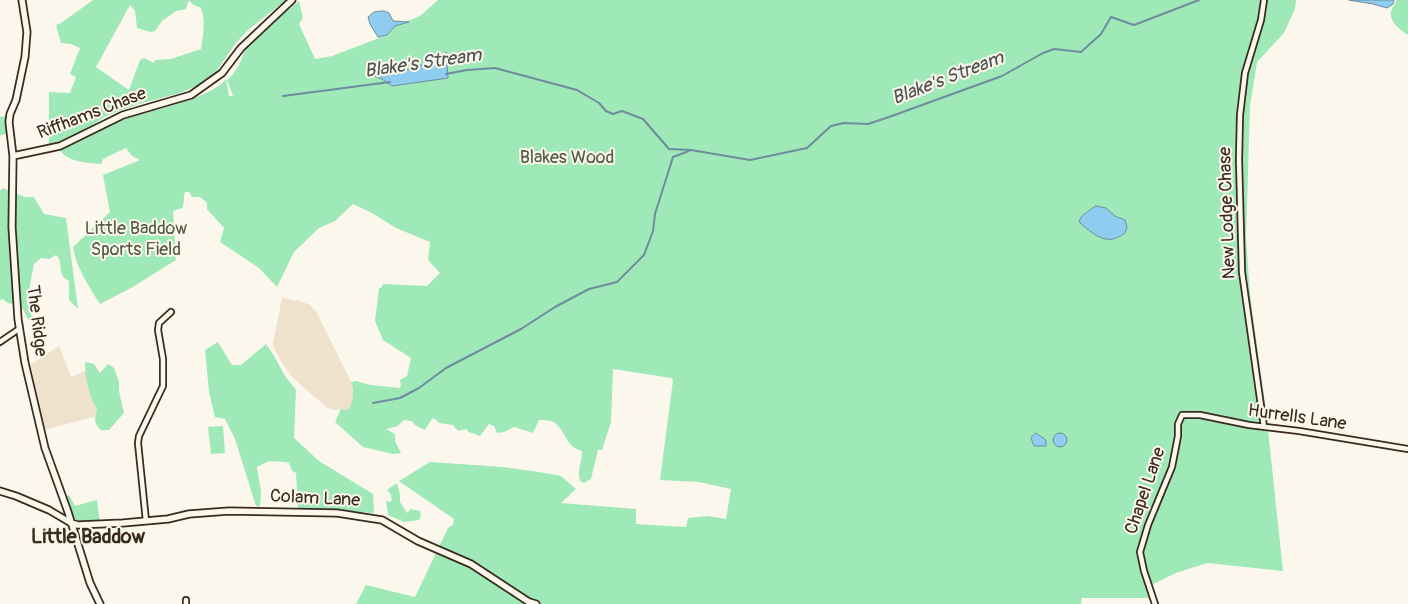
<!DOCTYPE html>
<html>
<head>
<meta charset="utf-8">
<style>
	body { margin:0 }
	canvas { display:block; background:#fbf7ec }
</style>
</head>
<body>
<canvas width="1408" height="604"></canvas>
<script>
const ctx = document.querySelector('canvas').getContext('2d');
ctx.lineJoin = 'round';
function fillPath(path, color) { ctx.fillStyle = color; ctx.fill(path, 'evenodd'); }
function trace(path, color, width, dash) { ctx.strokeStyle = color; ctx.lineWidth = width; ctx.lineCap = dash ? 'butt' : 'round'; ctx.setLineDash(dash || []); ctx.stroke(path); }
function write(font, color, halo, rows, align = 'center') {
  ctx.font = font + ' Pangolin,sans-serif'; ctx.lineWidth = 4; ctx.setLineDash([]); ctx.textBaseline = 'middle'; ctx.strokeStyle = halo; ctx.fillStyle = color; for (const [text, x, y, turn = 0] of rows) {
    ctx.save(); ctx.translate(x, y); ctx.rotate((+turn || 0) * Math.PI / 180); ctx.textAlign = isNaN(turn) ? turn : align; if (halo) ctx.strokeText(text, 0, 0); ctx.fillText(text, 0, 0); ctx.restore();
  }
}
fillPath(new Path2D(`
	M282,298L300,301L310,305L316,311L354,388L352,405L348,410L341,409L333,410L326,407L291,376L281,361L274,348L273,343Z
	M59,346L71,377L89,369L101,415L43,430L30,365Z`), '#efe2cd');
fillPath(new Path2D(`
	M93,0H286L248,30L236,43L215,73L199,85L180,93L139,104L106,116L77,135L49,146V92L70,93L76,77L70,74L80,48L71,44L61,43L56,25L61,23ZM190,1L192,4L201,8C206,20 203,36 201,49L171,59L155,60L154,63L144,58L140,60L129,90L96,67L130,5L135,11L137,28L150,32L155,31L162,21L176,11L186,9L188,2Z
	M438,0H1296L1295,9L1284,33L1257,62L1250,106L1246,238L1250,294L1266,411L1283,571L1207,563L1176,573L1151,585L1156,598H1082L1081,604H356L366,585L415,597L448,528L453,525L454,519L399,481L430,462L503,467L539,472L561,476L576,489L561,503L636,509V524L686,527L688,518L708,516L726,519L731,489L699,482L660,480L673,380L671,378L613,369L611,422L602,450H598L591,479L584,483L580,481C577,470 582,463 582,451C564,447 566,427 551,421C548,420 542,420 539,420L533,433L514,427L504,432L497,433L494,426L489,424L480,436L469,432L466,429L458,431L453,425L439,423L434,418L431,420L425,430L415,425L412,421L404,420L398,426L386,429L395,434V441L401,453L393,454L363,447L335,422L341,409L348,410C353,403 355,390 351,382L356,381L370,385L400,388L401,385L400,380L407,376L411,358L383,340L375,321L379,288H381L383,284L427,286L440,273L428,260L430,242L396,228L372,213L353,204L335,221L319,228L294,252L277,287L259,268L220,242L224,228L207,209V203L200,197H192L189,192H185C183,197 185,203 182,208L173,211L176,260L131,288L100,304C89,287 76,267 73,247L110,212L103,175L140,160L132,156L126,148L103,159L101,164C88,163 67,162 60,150C80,140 101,127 123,120C149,110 209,100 226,79L229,96H233L227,80L233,74L239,65L248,43L299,1L303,18L299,24L315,59L332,56L387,35L395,26L420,16Z
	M1397,0H1408V35C1401,30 1389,22 1391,12C1392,7 1395,4 1397,0Z
	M7,116V134L0,135V117Z
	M3,188L25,197H34L44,214L66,218L78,309L69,300V281C55,274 65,263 56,255L49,259L41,258L34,264L27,301L32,317L29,321L17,298L11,304L6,302L3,299L0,300V191Z
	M218,342L232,365H241L266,344L273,354L285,376L296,390L294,438L319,461L373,494L374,513L298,509L296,473L292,471L289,463L285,462L269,461L257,467L261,492L260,506H256L235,439L225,419L215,417L209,392L205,350Z
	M85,362L94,364L100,373L108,364L114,368L119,382V391L124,413L109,430H101C93,423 95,418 97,409C89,397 85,377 85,362Z
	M223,426L225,453L211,454L208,427Z
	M397,483L400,494V502L407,513L411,509L420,511L421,516L419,520L404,522L388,515L386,501L390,502L392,500L390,493L387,490Z
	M69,495L75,506L97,500L100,522C83,523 76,526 69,509C68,504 67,501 67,496Z`), '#9fe9b8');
const water = new Path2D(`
	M1349,0H1394L1393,4L1387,8L1373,4Z
	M384,11L389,13L393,21L409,22L395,26L387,35L378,37L370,24L368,17L374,12Z
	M446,53L448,78L392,86L382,79L371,75L394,72L400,68C414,75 432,56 446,53Z
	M1096,206L1106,208L1115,216L1125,220L1127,227L1125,233C1107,247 1095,235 1081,224L1079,221L1082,216Z
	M1036,433L1046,440V446H1034L1031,438Z
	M1053 440a7 7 0 1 1 14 0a7 7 0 1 1-14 0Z`);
fillPath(water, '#8fcdf0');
trace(water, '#6d8c9c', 1);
trace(new Path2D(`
	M446,74L467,70L495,68L577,90L599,103L606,111L613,114L622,111L643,119L669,149L691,150L750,160L807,148L831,126L844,123L868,124L889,117L1002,76L1043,53L1054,49L1081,52L1101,34L1111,17L1134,25L1199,0
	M283,96L390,82
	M373,403L400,398L419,388L446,368L521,329L555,307L589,289L617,282L644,255L653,231L655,214L673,157L689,151`), '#6d8c9c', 2);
const street = new Path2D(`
	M1264,0L1261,20L1245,73L1240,115L1239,160L1242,272L1264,427
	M0,342L19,329
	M146,521L138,443L139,436L163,386V359L158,330L159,323L171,312
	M186,600V604
	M1155,604L1144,571L1140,552L1148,525L1172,467L1178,436V424L1182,415H1200L1249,425L1299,431L1408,449`);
const secondary = new Path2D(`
	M22,0L27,32L25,57L16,100L10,114L9,122L13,156L12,227L18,319L25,363L45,448L68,512L90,583L100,604
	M13,156L60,146L123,115L191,95L222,73L241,48L292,0
	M0,491L16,496L49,510L71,523L78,525L123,523L168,519L189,514L229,511L337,513L382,520L418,541L471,564L529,602L536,604`);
trace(street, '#3b2a1e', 8);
trace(secondary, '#3b2a1e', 9);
trace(street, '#fbf7ec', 4.5);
trace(secondary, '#fbf7ec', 5.5);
write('18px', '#3b2a1e', '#fbf7ec', [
	["Riffhams Chase",92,114,-21],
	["New Lodge Chase",1228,213,-92],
	["The Ridge",36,321,83],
	["Hurrells Lane",1297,418,8],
	["Chapel Lane",1146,491,-71],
	["Colam Lane",315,499,3]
]);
write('18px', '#545a44', '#fbf7ec', [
	["Blakes Wood",567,158],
	["Little Baddow",136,229],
	["Sports Field",136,250]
]);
write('italic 19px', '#505352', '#fbf7ec', [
	["Blake's Stream",423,64,-8],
	["Blake's Stream",948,79,-21]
]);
write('bold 20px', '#3b2a1e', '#fbf7ec', [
	["Little Baddow",88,538]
]);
</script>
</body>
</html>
